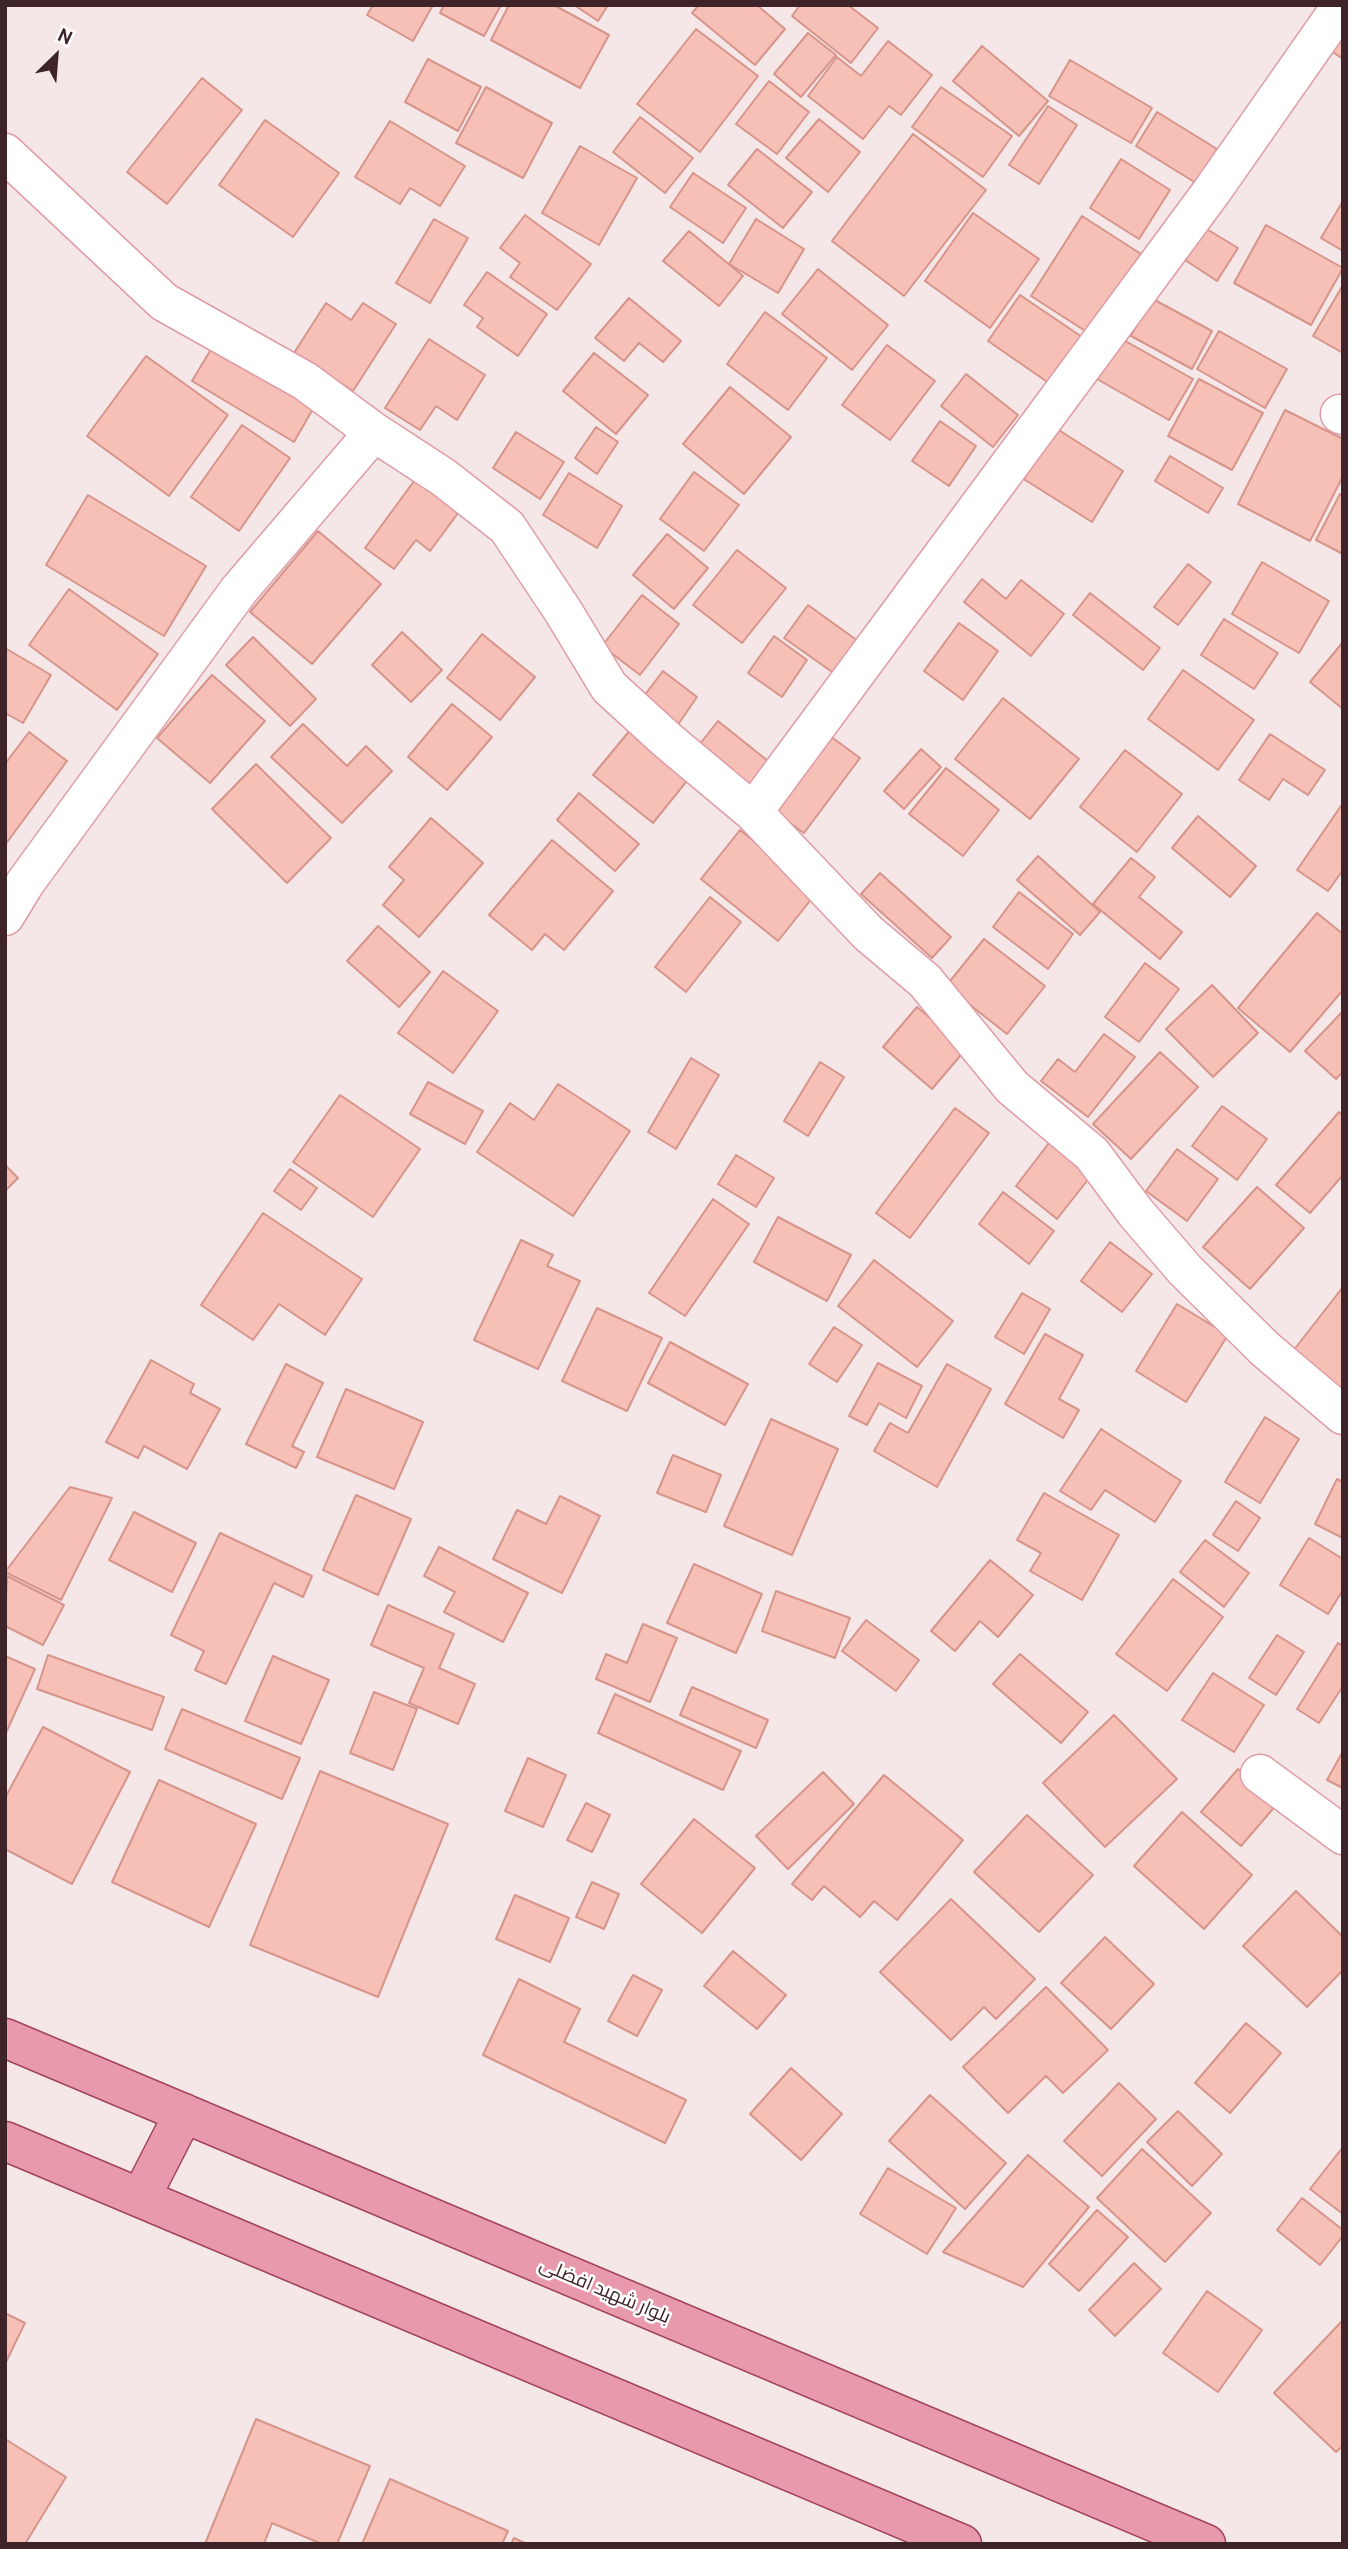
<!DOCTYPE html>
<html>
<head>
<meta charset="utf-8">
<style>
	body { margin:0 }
	#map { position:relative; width:1348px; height:2549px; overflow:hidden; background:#f5e7e8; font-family:Cabin,sans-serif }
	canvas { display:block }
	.frame { position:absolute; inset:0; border:7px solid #3e2328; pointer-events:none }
	.north { position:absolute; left:21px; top:21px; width:70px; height:70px; -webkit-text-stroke:5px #fff; paint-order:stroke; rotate:25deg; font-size:19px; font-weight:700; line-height:28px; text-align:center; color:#3e2328 }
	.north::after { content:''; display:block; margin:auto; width:24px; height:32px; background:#3e2328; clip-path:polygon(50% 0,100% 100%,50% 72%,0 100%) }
</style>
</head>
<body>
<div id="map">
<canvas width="1348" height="2549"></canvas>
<div class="frame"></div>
<div class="north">N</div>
</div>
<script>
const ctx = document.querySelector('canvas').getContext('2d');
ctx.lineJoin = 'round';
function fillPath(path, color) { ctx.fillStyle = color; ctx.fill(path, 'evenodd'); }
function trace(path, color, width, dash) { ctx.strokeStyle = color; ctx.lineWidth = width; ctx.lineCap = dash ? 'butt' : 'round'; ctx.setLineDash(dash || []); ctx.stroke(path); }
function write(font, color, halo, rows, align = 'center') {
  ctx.font = font + ' Cabin,Cairo,sans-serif'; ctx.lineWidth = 5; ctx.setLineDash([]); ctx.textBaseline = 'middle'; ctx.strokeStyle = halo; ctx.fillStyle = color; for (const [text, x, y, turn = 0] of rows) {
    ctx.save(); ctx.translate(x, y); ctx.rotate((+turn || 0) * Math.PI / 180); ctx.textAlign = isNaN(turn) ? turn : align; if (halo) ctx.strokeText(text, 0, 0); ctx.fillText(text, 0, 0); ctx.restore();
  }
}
const building = new Path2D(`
	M373,5H433L413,41L367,15Z
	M444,5H501L484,36L440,13Z
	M509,5H554L609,35L580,88L491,40Z
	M574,5H608L598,21Z
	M699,5H757L785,29L755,65L692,13Z
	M800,5H848L878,28L851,63L792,16Z
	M696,29L758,76L700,152L637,104Z
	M808,33L836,55L801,97L774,74Z
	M1343,34V59L1331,51Z
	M888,41L932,75L901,115L889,106L863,139L808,96L837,57L861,76Z
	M982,46L1048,101L1019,136L953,81Z
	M428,59L481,87L458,131L405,102Z
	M1070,60L1152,108L1131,143L1049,96Z
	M202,78L242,110L167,204L127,172Z
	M769,81L809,112L777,154L736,124Z
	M486,87L552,123L523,178L456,143Z
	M941,87L1012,136L983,177L912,127Z
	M1048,106L1077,125L1039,184L1009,165Z
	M1157,112L1217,149L1196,183L1136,146Z
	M640,117L693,158L665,193L613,152Z
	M819,119L860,152L828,192L786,158Z
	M265,120L339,173L293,237L219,185Z
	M390,121L465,166L440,206L410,188L400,204L355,177Z
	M913,134L986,190L904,296L832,241Z
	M580,146L637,178L599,245L542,213Z
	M757,149L812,192L783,228L728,185Z
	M1121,159L1170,190L1139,239L1090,208Z
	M693,173L746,208L723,243L670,207Z
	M1343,201V251L1321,238Z
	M973,213L1039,259L990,328L925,281Z
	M525,215L591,264L557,310L510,277L520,263L500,248Z
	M1082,216L1141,254L1090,334L1031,296Z
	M434,219L468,238L430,303L396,283Z
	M756,219L804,249L778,293L729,264Z
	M1266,225L1343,268L1311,325L1234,283Z
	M1205,228L1238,248L1217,281L1185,260Z
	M689,231L743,276L719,306L663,261Z
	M818,269L888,325L852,370L782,314Z
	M487,272L547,314L518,356L477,327L483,318L464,305Z
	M1343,285V353L1313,336Z
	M1020,295L1091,343L1059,390L988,341Z
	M629,298L681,341L663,362L639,343L624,361L595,338Z
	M1151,298L1212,331L1192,369L1131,336Z
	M326,303L351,320L363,303L396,324L353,391L294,353Z
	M765,312L827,358L788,410L727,364Z
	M1219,331L1287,369L1265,408L1197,369Z
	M1120,338L1193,379L1169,420L1097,379Z
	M429,339L485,375L457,420L436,406L420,430L385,408Z
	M887,345L935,381L890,440L842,405Z
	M213,346L314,407L294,442L192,381Z
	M594,353L648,395L616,434L563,391Z
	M146,356L228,415L169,496L87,436Z
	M966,374L1018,415L993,447L941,406Z
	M1199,379L1263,413L1232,470L1168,436Z
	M730,387L791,437L744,494L683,444Z
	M1285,410L1343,439V476L1310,541L1238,504Z
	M940,421L976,446L949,486L912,461Z
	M242,425L290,458L239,531L191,497Z
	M596,427L618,442L597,474L575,458Z
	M1054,427L1123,471L1092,522L1022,478Z
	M516,432L564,462L540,499L493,468Z
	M1170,456L1223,488L1208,513L1155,481Z
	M694,472L739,505L704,551L660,519Z
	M569,473L622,506L597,548L543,515Z
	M417,477L461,509L430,551L416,540L394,569L365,548Z
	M1340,494L1343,496V554L1316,540Z
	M88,495L206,566L164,636L46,565Z
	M318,531L381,584L312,664L250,612Z
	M667,534L708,568L674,609L633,575Z
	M737,550L786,588L742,643L693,605Z
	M1262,562L1329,601L1299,653L1232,614Z
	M1188,564L1211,582L1178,625L1154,607Z
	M982,579L1006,599L1021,580L1064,614L1031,656L964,602Z
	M69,589L158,654L117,710L29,645Z
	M1090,593L1160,648L1143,670L1073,615Z
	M642,595L679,624L640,675L602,646Z
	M808,605L858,641L835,674L784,638Z
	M1224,619L1278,653L1254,689L1201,655Z
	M959,623L998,651L963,700L924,671Z
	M402,632L442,670L411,702L372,665Z
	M482,634L535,677L500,720L447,678Z
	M774,636L807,660L782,697L748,673Z
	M253,637L316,699L290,726L226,665Z
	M1343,642V709L1310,682Z
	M5,648L51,675L23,723L5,713Z
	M1183,670L1254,720L1218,770L1148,719Z
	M663,671L697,697L677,726L641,700Z
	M212,675L265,721L210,783L157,738Z
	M1003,698L1079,759L1030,819L955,759Z
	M452,704L492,737L447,790L408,757Z
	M718,721L768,761L745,790L696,749Z
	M303,724L347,766L366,746L392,771L342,823L271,757Z
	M631,729L690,777L653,823L593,775Z
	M29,732L67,761L5,845V764Z
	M826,733L860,758L804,833L770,809Z
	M1270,734L1325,770L1308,795L1283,779L1269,800L1239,780Z
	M921,749L941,767L904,809L884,791Z
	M1125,750L1182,794L1137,852L1080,807Z
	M256,764L331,838L287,883L212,809Z
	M946,768L999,810L963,856L909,814Z
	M579,793L639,844L615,871L557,820Z
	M1343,803V870L1328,891L1297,870Z
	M1198,816L1256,866L1230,897L1172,848Z
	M431,818L483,863L419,937L383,905L404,880L389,867Z
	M740,830L817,892L778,941L701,879Z
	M552,840L613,891L564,950L545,934L532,950L489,915Z
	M1038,856L1100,912L1080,935L1017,880Z
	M1131,858L1155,877L1139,897L1182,932L1160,959L1093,904Z
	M880,873L951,937L932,958L861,894Z
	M1019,892L1073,934L1048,969L993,927Z
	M710,897L741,922L686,992L655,967Z
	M1317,913L1343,934V990L1290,1052L1238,1008Z
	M378,926L430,972L399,1007L347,961Z
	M984,939L1045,986L1007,1034L946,986Z
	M1145,963L1179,989L1139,1042L1105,1017Z
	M443,971L498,1011L453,1073L398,1033Z
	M1212,985L1258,1033L1213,1077L1166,1029Z
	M917,1007L966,1049L932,1089L883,1047Z
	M1343,1011V1072L1336,1079L1305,1051Z
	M1104,1034L1135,1057L1088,1117L1041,1081L1058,1059L1075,1072Z
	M1160,1052L1198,1087L1131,1159L1093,1124Z
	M691,1058L719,1075L676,1149L648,1132Z
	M820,1062L844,1077L808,1136L784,1121Z
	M428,1082L483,1111L465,1144L410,1114Z
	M558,1084L630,1131L573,1216L477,1152L510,1103L534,1120Z
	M340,1095L420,1149L373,1217L293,1162Z
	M1222,1106L1267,1139L1237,1180L1192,1146Z
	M955,1108L989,1133L910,1238L876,1213Z
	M1339,1112L1343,1115V1175L1310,1213L1276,1185Z
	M1052,1139L1094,1172L1057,1219L1016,1186Z
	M1177,1149L1218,1179L1187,1221L1146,1191Z
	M736,1155L774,1178L756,1207L718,1184Z
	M5,1165L18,1178L5,1191Z
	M290,1169L317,1188L301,1210L274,1191Z
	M1257,1187L1304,1228L1250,1289L1203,1247Z
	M1003,1192L1054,1231L1029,1264L979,1224Z
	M713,1199L749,1224L685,1316L649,1293Z
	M263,1213L362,1279L325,1335L279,1304L253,1340L201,1305Z
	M778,1217L851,1255L827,1301L754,1262Z
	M521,1240L553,1255L547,1266L580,1281L538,1369L474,1340Z
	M1110,1242L1152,1274L1122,1312L1081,1281Z
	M874,1260L953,1321L917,1367L838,1306Z
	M1343,1287V1390L1293,1351Z
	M1022,1293L1050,1309L1024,1354L995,1337Z
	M1177,1304L1228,1335L1186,1402L1136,1371Z
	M597,1308L662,1338L627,1411L562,1381Z
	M834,1327L862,1345L837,1382L809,1364Z
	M1045,1334L1083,1355L1059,1399L1079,1410L1063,1438L1005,1404Z
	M670,1342L748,1384L725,1425L648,1383Z
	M151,1360L194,1384L190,1393L220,1409L187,1469L144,1446L138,1458L106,1442Z
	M878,1363L922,1386L906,1418L879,1403L867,1425L849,1416Z
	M286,1364L323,1383L292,1446L304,1452L296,1468L246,1444Z
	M947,1364L991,1389L937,1487L874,1451L890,1423L908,1433Z
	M346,1389L423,1422L394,1489L317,1457Z
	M1265,1417L1299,1439L1260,1503L1225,1482Z
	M771,1419L838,1449L792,1555L724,1526Z
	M1101,1429L1181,1481L1155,1522L1105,1490L1091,1510L1060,1491Z
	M673,1455L721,1475L706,1512L657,1493Z
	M1337,1479L1343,1482V1538L1315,1524Z
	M70,1487L112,1498L61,1600L5,1572Z
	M1044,1493L1119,1535L1082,1600L1030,1571L1041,1553L1017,1540Z
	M356,1495L411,1519L378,1595L323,1570Z
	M560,1496L600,1516L562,1593L493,1559L517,1510L546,1524Z
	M1236,1501L1260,1518L1238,1551L1213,1535Z
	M134,1512L196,1543L172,1592L109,1560Z
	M220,1533L312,1576L303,1597L274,1583L226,1684L195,1670L204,1651L171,1635Z
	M1309,1538L1343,1559V1590L1328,1614L1280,1585Z
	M1205,1540L1249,1573L1224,1607L1180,1572Z
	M439,1547L528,1593L503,1642L444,1612L455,1592L424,1576Z
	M990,1560L1033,1595L998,1637L980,1621L955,1651L931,1631Z
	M694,1564L762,1594L736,1653L667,1623Z
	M7,1576L64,1605L43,1645L5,1626Z
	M1173,1579L1223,1617L1167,1691L1116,1654Z
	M776,1591L850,1618L835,1658L762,1631Z
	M388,1605L454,1634L439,1668L475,1684L458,1724L409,1703L424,1668L371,1645Z
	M866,1620L919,1660L896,1691L842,1651Z
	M643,1624L677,1638L650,1702L596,1679L606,1654L627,1663Z
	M1277,1635L1304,1652L1276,1695L1249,1678Z
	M1338,1643L1343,1646V1686L1319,1723L1297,1709Z
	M1020,1654L1088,1712L1061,1743L993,1684Z
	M48,1655L164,1697L152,1730L37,1689Z
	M5,1656L35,1669L5,1735Z
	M273,1656L329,1680L301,1744L245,1721Z
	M1213,1673L1264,1705L1234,1752L1182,1720Z
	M692,1687L768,1720L756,1748L680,1715Z
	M374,1692L417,1709L393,1770L350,1753Z
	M615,1694L741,1751L723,1790L598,1733Z
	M182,1709L300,1758L282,1799L165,1749Z
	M1114,1715L1177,1779L1105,1847L1043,1783Z
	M43,1727L130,1772L72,1884L5,1849V1798Z
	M1343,1751V1788L1327,1780Z
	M528,1758L566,1775L543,1827L505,1811Z
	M1238,1769L1278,1803L1241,1846L1201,1812Z
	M320,1771L448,1824L378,1997L250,1945Z
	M823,1772L854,1804L788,1869L756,1836Z
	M884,1775L963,1840L897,1920L874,1901L860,1917L824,1886L812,1900L792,1884Z
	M159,1780L256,1824L209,1927L112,1882Z
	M586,1803L610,1815L592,1852L567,1840Z
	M1182,1812L1252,1875L1204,1929L1134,1866Z
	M1027,1815L1093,1875L1039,1932L974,1872Z
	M694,1819L755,1868L702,1933L641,1884Z
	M592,1882L619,1894L604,1929L576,1917Z
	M1296,1891L1343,1937V1970L1307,2007L1243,1946Z
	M515,1895L569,1918L550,1962L496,1939Z
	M951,1899L1035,1979L996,2019L984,2007L951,2040L880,1972Z
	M1105,1937L1154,1984L1111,2029L1061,1983Z
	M733,1951L786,1995L757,2029L704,1986Z
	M633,1975L662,1990L637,2036L608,2021Z
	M519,1979L580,2009L564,2042L686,2100L665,2143L483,2055Z
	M1046,1987L1108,2050L1063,2093L1046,2076L1008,2113L963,2067Z
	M1246,2023L1281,2053L1230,2113L1195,2083Z
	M791,2068L842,2114L801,2160L750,2114Z
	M1119,2083L1156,2119L1102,2176L1064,2141Z
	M930,2095L1006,2163L965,2209L889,2141Z
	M1178,2111L1222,2154L1192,2186L1147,2142Z
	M1343,2147V2214L1310,2189Z
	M1142,2149L1211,2213L1165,2262L1097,2198Z
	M1028,2155L1089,2207L1023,2287L943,2252Z
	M888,2168L956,2208L927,2254L860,2214Z
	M1302,2198L1343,2230V2236L1320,2265L1277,2230Z
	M1097,2210L1128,2237L1079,2291L1049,2264Z
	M1134,2263L1161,2289L1115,2336L1089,2310Z
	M1207,2291L1262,2330L1218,2392L1163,2353Z
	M5,2313L25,2323L5,2364Z
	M1343,2320V2446L1336,2452L1274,2393Z
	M256,2419L370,2466L337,2544H322L272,2523L264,2544H205Z
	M5,2439L66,2477L25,2544H5Z
	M390,2479L508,2531L502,2544H362Z
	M514,2538L527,2544H511Z`);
fillPath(building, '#f7c0b7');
trace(building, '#d6948a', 2);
const minor = new Path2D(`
	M5,153L164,302L305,381L374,432L443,477L507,527L563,611L609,687L667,740L753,812L868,933L925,981L1012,1087L1092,1154L1136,1213L1185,1270L1265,1349L1343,1415
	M1340,414L1343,415
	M753,812L1212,191L1342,5
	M5,916L25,883L239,590L374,432
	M1260,1774L1343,1835`);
const primary = new Path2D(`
	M5,2038L1206,2544
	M5,2141L962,2544
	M141,2197L184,2113`);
trace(minor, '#df9ca7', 41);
trace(primary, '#a24459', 41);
trace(minor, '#fff', 38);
trace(primary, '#e899ac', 38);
write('19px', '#3e2328', '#fff', [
	["بلوار شهید افضلی",605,2291,23]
]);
</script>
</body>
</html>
